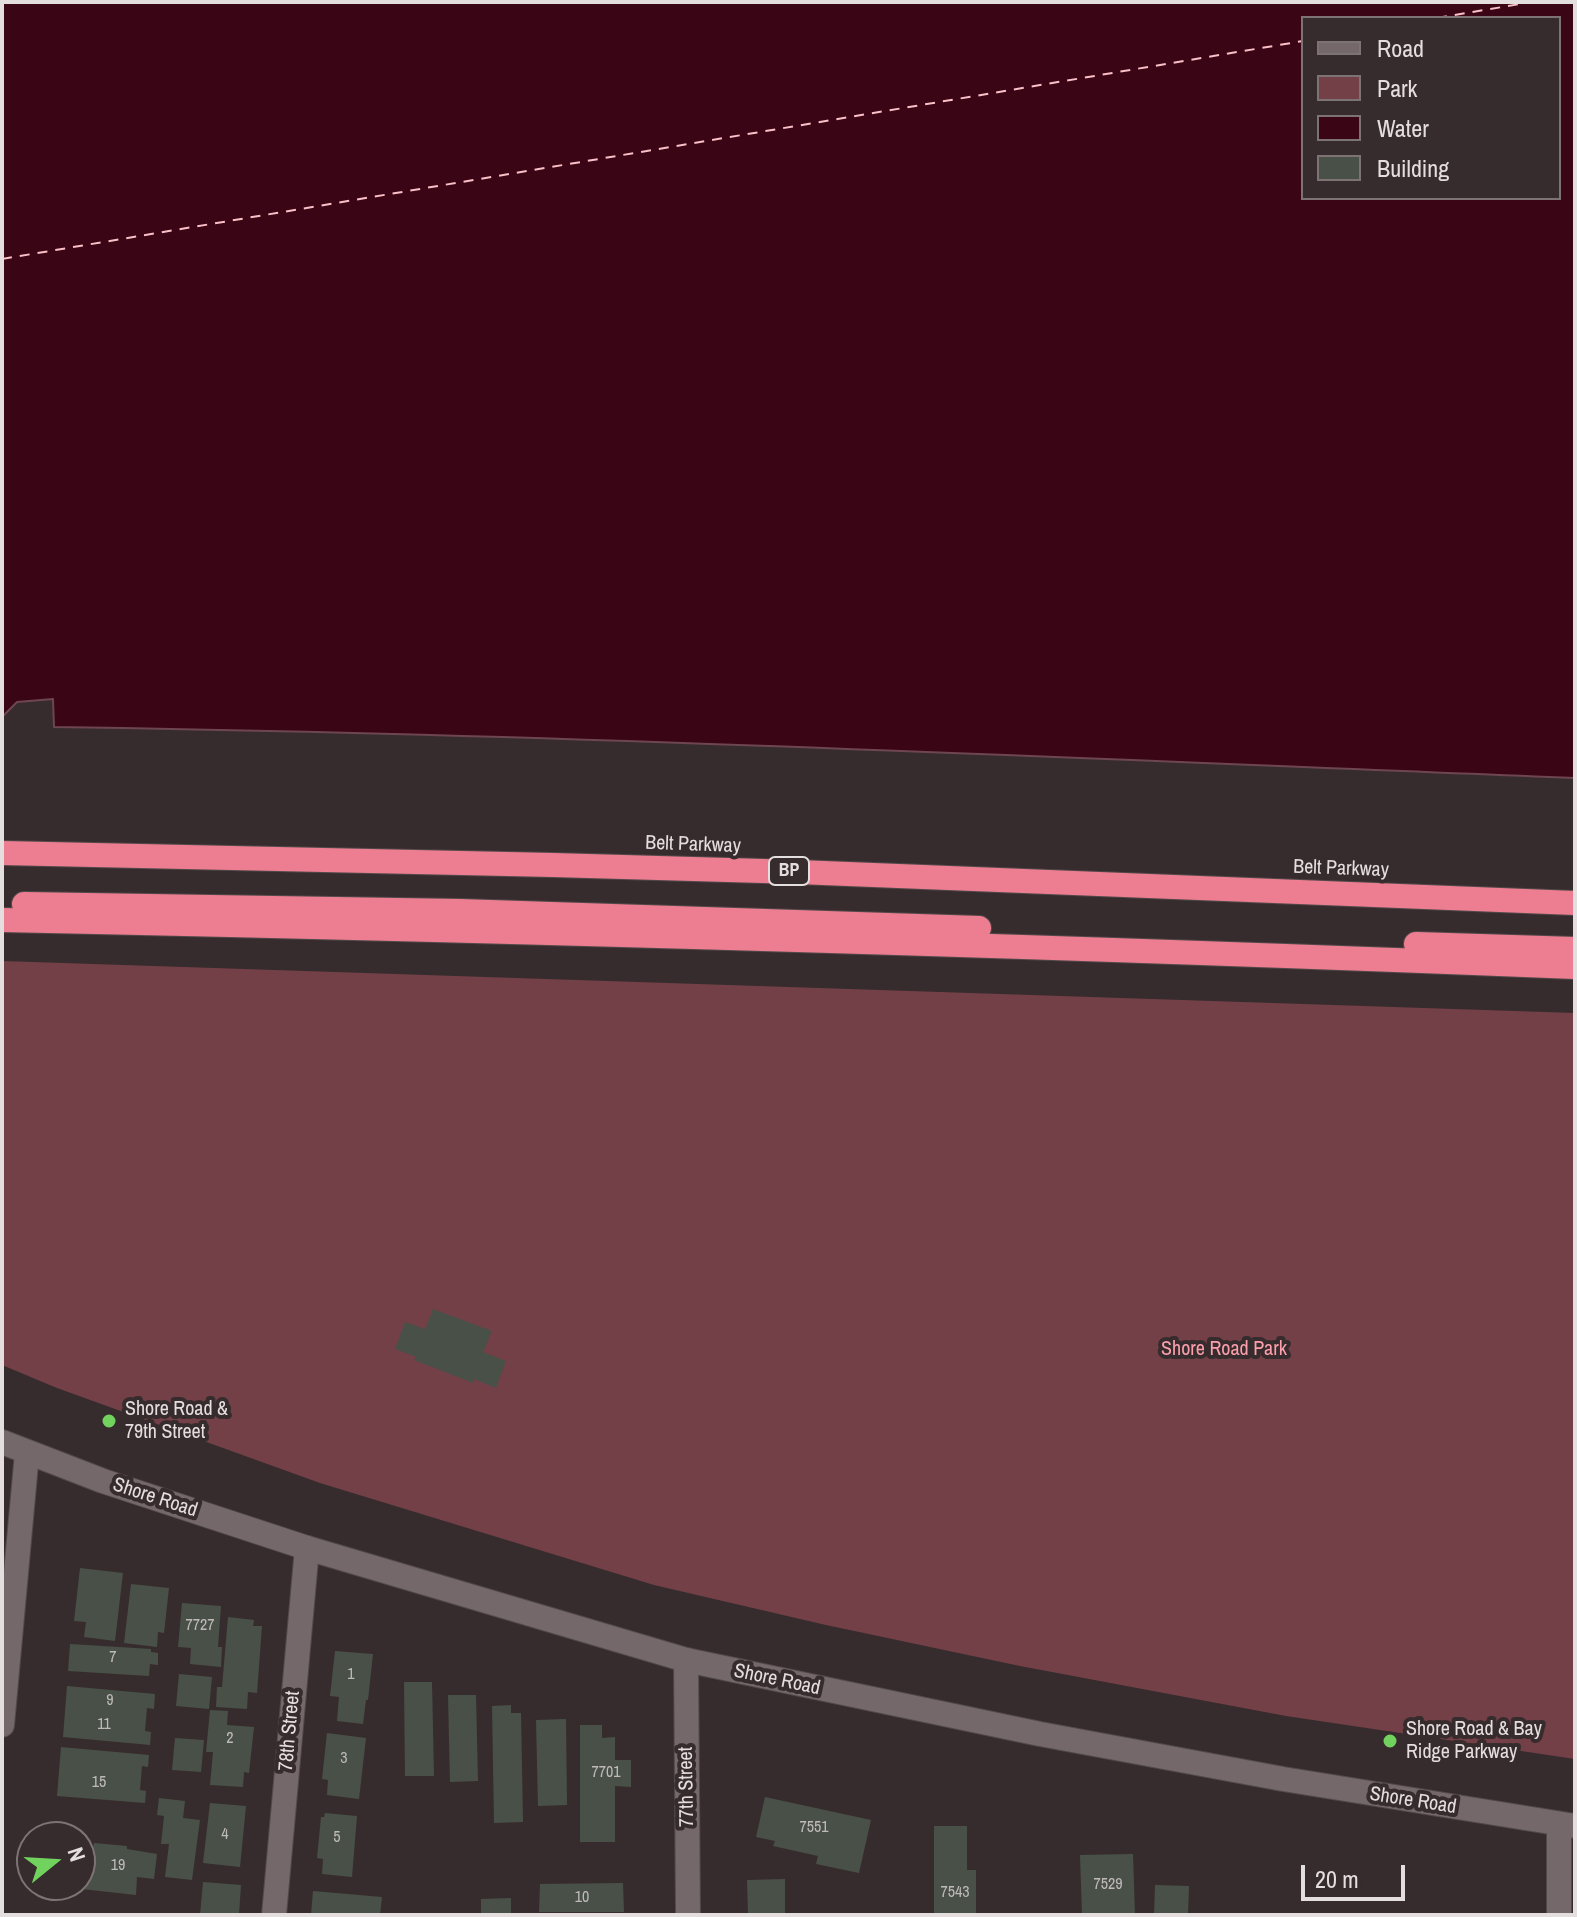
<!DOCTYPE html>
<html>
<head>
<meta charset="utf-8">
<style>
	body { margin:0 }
	#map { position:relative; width:1577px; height:1917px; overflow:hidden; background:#372c2d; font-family:"Archivo Narrow",sans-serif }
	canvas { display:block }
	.frame { position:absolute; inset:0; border:4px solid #e5dedf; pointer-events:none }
	.legend { position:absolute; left:1301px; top:16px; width:260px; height:184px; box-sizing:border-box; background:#372c2d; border:2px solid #7d7374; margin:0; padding:10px 14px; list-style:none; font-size:24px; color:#e5dedf }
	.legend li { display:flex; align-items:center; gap:16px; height:40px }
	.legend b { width:40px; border:2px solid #7d7374 }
	.north { position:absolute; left:16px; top:1821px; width:80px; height:80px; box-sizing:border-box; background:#372c2d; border:2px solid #7d7374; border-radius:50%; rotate:72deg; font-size:22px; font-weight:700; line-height:32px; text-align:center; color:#e5dedf }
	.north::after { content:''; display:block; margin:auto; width:28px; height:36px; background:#71d25e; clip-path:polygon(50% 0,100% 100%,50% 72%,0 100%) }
	.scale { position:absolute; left:1301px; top:1865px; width:104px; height:36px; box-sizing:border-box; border:4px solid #e5dedf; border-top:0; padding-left:10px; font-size:24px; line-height:28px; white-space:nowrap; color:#e5dedf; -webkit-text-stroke:6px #372c2d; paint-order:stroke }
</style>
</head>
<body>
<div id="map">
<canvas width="1577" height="1917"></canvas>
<div class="frame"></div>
<ul class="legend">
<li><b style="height:10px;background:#75686a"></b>Road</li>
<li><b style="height:22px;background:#734048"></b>Park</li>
<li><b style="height:22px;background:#3a0514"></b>Water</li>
<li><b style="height:22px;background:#495048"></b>Building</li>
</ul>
<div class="north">N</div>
<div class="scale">20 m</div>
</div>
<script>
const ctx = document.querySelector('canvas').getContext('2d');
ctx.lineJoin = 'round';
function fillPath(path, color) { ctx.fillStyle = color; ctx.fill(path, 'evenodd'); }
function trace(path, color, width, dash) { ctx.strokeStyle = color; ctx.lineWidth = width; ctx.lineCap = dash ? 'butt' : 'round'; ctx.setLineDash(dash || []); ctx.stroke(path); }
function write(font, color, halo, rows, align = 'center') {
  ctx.font = font + ' "Archivo Narrow",sans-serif'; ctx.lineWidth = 8; ctx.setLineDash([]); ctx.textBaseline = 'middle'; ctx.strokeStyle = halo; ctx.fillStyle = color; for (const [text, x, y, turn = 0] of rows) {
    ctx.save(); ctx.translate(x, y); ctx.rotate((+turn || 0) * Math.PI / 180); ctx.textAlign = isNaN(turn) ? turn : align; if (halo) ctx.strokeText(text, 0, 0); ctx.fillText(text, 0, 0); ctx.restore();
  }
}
fillPath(new Path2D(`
	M2,961L1575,1013V1759L1286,1716L1020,1666L826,1625L654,1585L320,1483L57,1388L2,1365Z`), '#734048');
const water = new Path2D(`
	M2,2H1575V778C1068,758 561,734 54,727L53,699L17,702L2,717ZM1303,18H1559V198H1303Z`);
fillPath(water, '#3a0514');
trace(water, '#6d4651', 2);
trace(new Path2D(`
	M1437,18L1532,2
	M2,259L1303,41`), '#fac0c8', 2, [10, 8]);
fillPath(new Path2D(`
	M433,1309L492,1331L483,1352L506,1361L496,1388L474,1379L473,1383L414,1360L416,1357L395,1349L405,1322L425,1329Z
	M80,1568L123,1573L115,1641L84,1637L86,1622L74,1621Z
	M131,1584L169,1588L164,1633L158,1632L157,1647L124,1643Z
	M182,1603L221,1606L218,1647H222L221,1667L190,1664L191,1648L178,1647Z
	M228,1617L254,1620L253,1626H262L257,1693L248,1692L247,1709L216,1707L217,1687H222Z
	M70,1644L151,1649V1652L158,1653V1665L150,1664L149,1676L68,1671Z
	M335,1651L373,1654L368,1700H366L363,1724L337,1721L339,1697L330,1696Z
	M179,1674L212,1677L209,1709L176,1706Z
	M404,1682H432L434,1776H405Z
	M67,1686L155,1694L154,1709L147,1708L145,1731L151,1732L150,1745L63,1737Z
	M448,1695H476L478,1781L450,1782Z
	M511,1705V1713H521L523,1822L494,1823L492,1706Z
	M210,1710L228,1711L227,1725L254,1727L249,1773L244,1772L243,1787L210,1785L213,1752H206Z
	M566,1719L567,1805L538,1806L536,1720Z
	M580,1725H602V1738L615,1737V1760H631V1787L615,1786V1842H580Z
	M327,1733L366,1738L359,1799L327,1795L328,1780L322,1779Z
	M175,1738L204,1740L201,1772L172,1770Z
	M61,1747L149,1755L148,1767L142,1766L140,1790L146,1791L145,1803L57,1796Z
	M765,1797L871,1820L859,1873L816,1864L818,1856L773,1846L775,1841L756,1837Z
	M159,1798L185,1801L183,1818L200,1820L192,1880L165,1877L169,1844H161L164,1816L157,1815Z
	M210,1803L246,1806L240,1867L203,1863Z
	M325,1813L357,1816L352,1877L322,1874L323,1859L317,1858L321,1817H324Z
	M934,1826H967V1870H976V1915H934Z
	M94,1843L127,1846V1849L157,1854L154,1879L137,1877L136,1895L63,1887V1885H80V1848L93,1847Z
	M1133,1854L1135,1915H1082L1080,1855Z
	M785,1879V1915H748L747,1880Z
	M203,1882L241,1885L239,1915H200Z
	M623,1883L624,1912H539L540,1884Z
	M1155,1885L1189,1886L1188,1915H1154Z
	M313,1891L382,1897L380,1915H311Z
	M511,1898V1915H481V1899Z`), '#495048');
const street = new Path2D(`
	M686,1660L688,1915
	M2,1725L27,1453
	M274,1915L307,1548`);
const secondary = new Path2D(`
	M2,1442L103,1481L307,1548L686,1660L1040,1734L1283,1779L1575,1826
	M1559,1915V1825`);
const highway = new Path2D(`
	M2,853L553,865L798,872L1575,903
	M24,904L460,911L979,928
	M2,920C527,931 1051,946 1575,967
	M1416,944L1575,949`);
trace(street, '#52494a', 26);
trace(secondary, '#52494a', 26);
trace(highway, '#52494a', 26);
trace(street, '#75686a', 24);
trace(secondary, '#75686a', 24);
trace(highway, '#ed7d90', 24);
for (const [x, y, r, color] of [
	[109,1421,8,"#71d25e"],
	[1390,1741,8,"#71d25e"]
]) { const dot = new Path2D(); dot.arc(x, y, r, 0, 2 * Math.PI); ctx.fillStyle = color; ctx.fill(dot); trace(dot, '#372c2d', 3); }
write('16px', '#bebab9', null, [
	["7727",200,1626],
	["7",113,1658],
	["1",351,1675],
	["9",110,1701],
	["11",104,1725],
	["2",230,1739],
	["3",344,1759],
	["7701",606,1773],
	["15",99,1783],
	["7551",814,1828],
	["4",225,1835],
	["5",337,1838],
	["19",118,1866],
	["7529",1108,1885],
	["7543",955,1893],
	["10",582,1898]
]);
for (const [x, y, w] of [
	[789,871,40]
]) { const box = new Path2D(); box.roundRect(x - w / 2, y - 14, w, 28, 6); ctx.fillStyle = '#372c2d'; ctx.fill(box); trace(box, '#e5dedf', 2); }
write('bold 18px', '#e5dedf', null, [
	["BP",789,871]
]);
write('20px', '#e5dedf', '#372c2d', [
	["Belt Parkway",693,845,2],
	["Belt Parkway",1341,869,2],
	["Shore Road",155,1498,18],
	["Shore Road",777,1680,12],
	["78th Street",290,1731,-85],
	["77th Street",687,1787,-91],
	["Shore Road",1413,1801,9]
]);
write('20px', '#fc9fad', '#372c2d', [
	["Shore Road Park",1224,1350]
]);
write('20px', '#e5dedf', '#372c2d', [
	["Shore Road &",125,1410],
	["79th Street",125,1433],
	["Shore Road & Bay",1406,1730],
	["Ridge Parkway",1406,1753]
], 'left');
</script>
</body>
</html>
